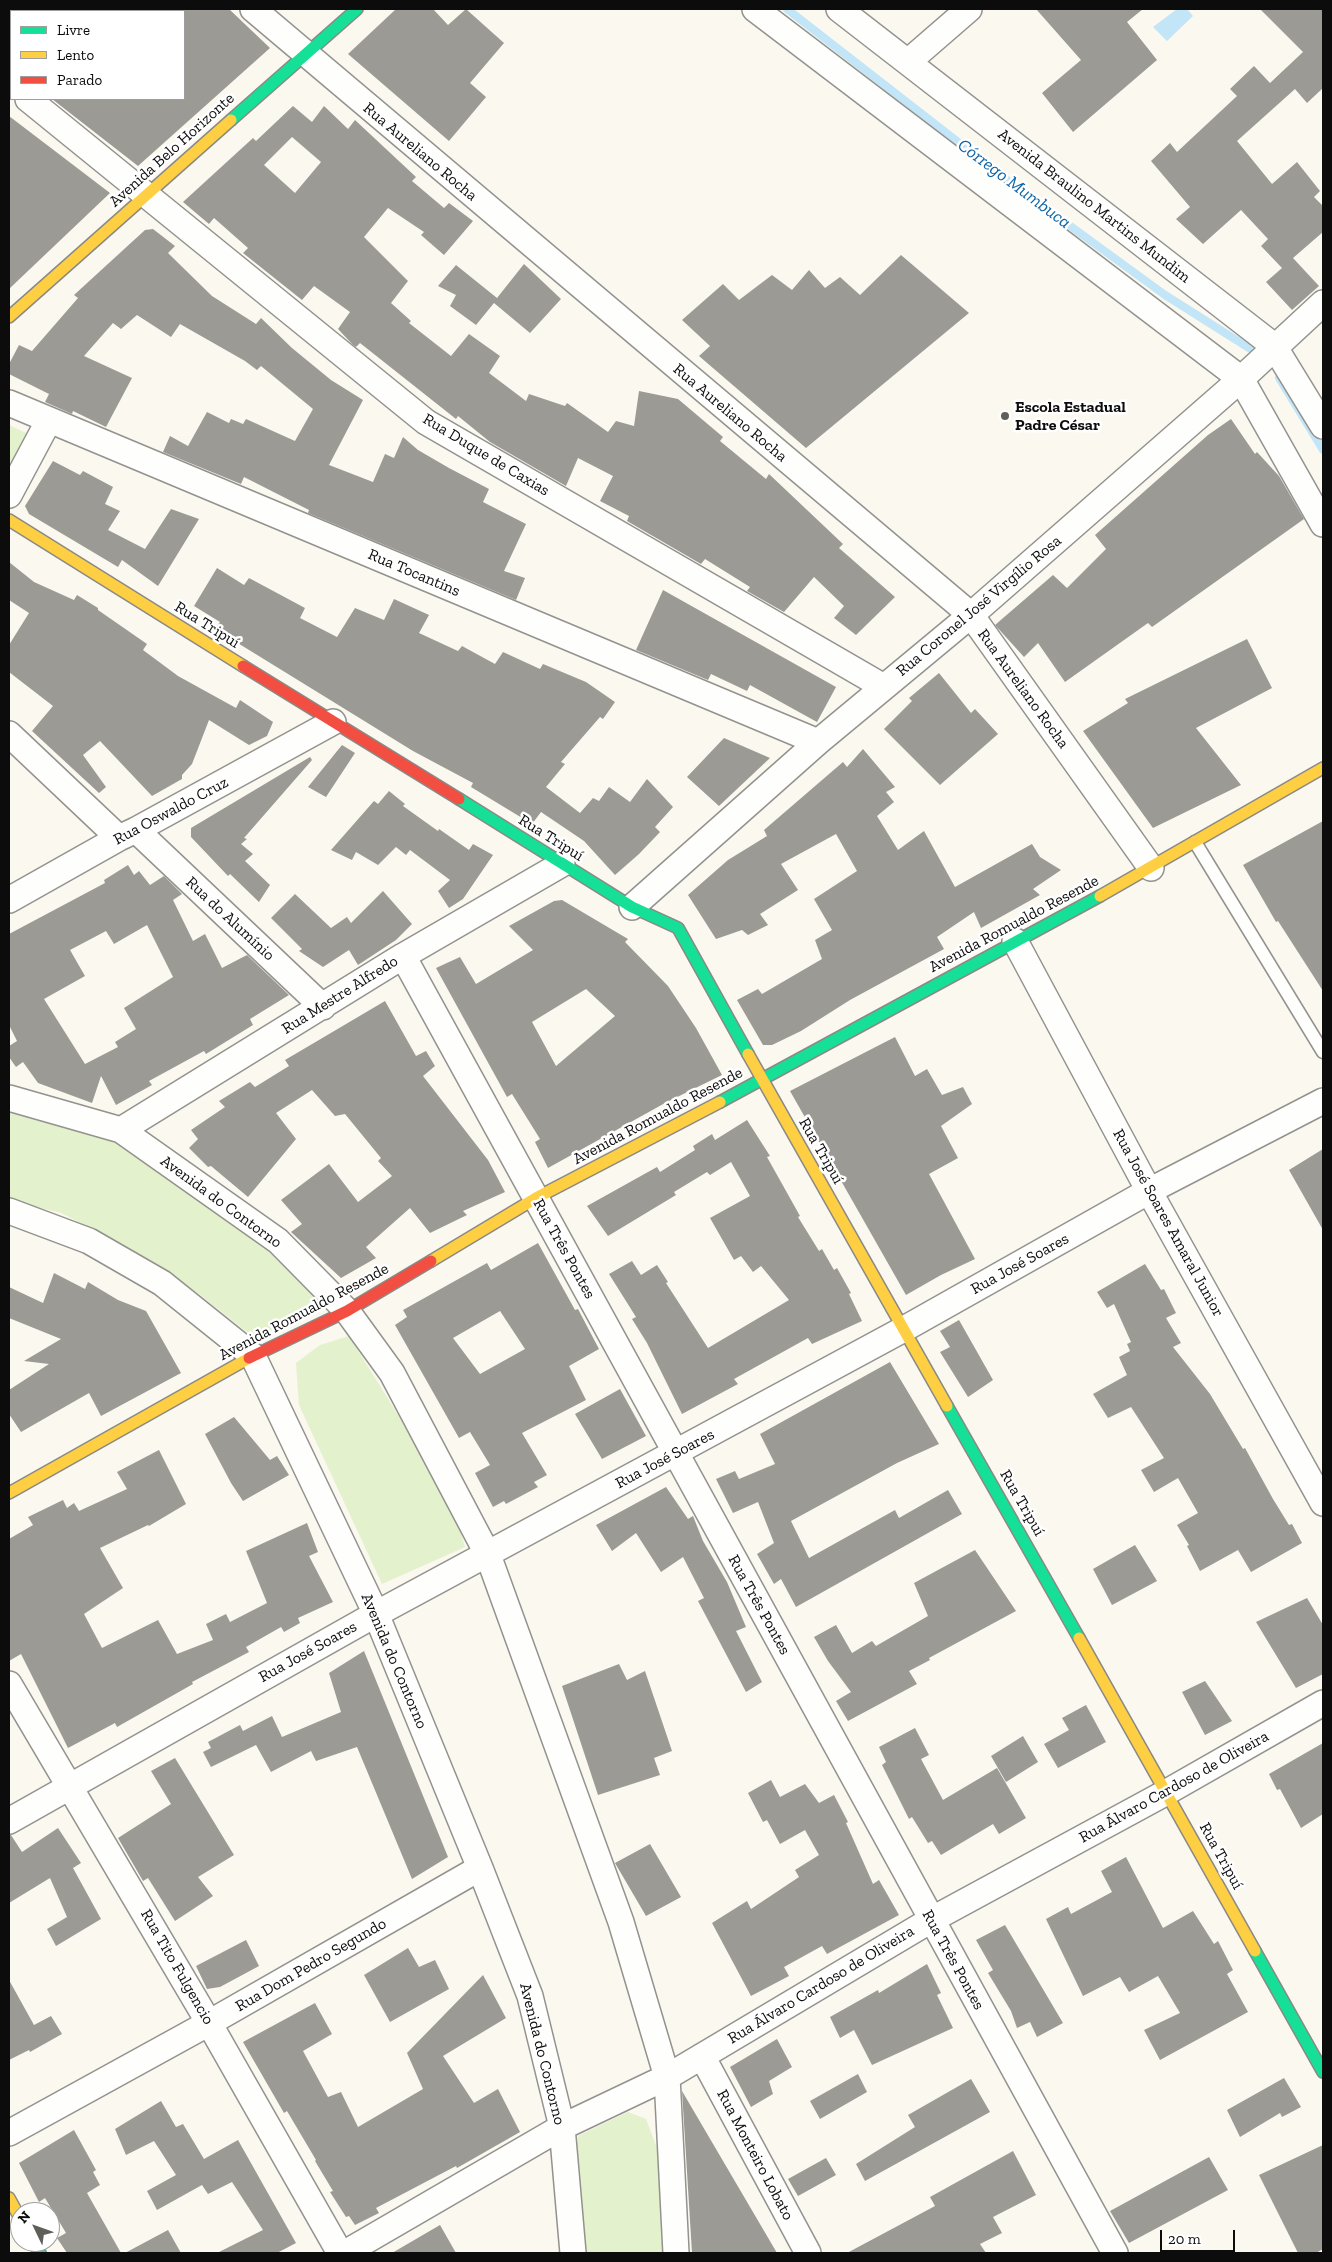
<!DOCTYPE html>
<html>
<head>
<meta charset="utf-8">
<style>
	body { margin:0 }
	#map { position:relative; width:1332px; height:2262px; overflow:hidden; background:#faf8ef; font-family:"Zilla Slab",serif }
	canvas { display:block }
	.frame { position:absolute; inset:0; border:10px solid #0c0c0c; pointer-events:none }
	.legend { position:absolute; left:10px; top:10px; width:175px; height:90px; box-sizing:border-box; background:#fff; border:1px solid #9e9e9e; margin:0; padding:6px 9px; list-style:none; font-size:15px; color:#0c0c0c }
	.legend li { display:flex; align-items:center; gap:10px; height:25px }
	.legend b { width:25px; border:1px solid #9e9e9e }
	.north { position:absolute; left:10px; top:2202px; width:50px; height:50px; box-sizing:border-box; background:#fff; border:1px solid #9e9e9e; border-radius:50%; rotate:312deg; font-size:14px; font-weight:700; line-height:20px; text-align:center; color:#0c0c0c }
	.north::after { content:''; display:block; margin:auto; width:18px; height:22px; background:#5f5f5b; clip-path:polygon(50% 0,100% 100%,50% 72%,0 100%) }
	.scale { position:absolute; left:1160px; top:2230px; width:75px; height:22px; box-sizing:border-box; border:2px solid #0c0c0c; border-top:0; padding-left:6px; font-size:15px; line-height:18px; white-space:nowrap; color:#0c0c0c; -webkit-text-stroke:4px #fff; paint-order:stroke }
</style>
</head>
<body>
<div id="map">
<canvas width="1332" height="2262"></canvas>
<div class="frame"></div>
<ul class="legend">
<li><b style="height:6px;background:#16e098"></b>Livre</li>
<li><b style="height:6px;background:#ffcf43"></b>Lento</li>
<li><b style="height:6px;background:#f24e42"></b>Parado</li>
</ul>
<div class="north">N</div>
<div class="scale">20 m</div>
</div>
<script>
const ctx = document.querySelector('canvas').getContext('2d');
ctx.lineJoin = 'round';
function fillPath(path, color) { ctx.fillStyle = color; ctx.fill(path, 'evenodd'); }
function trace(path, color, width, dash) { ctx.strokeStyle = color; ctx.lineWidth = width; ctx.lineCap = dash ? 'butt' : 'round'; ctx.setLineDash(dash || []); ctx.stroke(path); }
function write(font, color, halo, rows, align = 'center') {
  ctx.font = font + ' "Zilla Slab",serif'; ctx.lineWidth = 5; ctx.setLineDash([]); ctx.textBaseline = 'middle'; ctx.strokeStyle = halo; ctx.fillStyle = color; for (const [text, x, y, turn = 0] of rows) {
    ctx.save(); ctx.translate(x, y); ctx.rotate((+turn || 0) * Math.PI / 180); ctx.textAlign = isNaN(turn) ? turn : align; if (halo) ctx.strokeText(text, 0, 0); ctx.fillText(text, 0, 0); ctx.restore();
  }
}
fillPath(new Path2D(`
	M9,425L28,434L9,471Z
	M9,1106L117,1141L214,1200L304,1277L316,1294L318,1305L268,1332L252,1336L199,1294L109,1237L61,1213L9,1200Z
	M349,1336L403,1423L459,1527L465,1547L382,1584L299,1405L296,1363L320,1345Z
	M628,2112L646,2119L657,2148L664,2253H587L576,2153L578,2136Z`), '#e3f1cd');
fillPath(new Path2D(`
	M1177,9H1187L1193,16L1167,41L1153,27Z`), '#c2e5f7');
trace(new Path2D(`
	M787,9L1003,177L1165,295L1249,348
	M1279,378L1323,450`), '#c2e5f7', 8);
fillPath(new Path2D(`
	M184,9H229L270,48L138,166L52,99H184Z
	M396,9H433L448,25L466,9L504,43L470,83L486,97L449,141L348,54Z
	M1036,9H1143L1127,22L1157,60L1073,132L1042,93L1081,60Z
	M1260,9H1323V88L1307,103L1295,89L1237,141L1272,184L1297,162L1320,191L1314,197L1323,206V232L1293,258L1319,286L1292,310L1266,282L1282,268L1261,246L1268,239L1241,210L1203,244L1176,219L1190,207L1151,161L1170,143L1177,152L1237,96L1230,89L1254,66L1270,83L1303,52Z
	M293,106L312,122L324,106L348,129L355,120L416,177L412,181L444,208L449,203L473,221L444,255L421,235L424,232L388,208L364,237L408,281L391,303L411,321L409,323L451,356L469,334L500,356L489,373L526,401L529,394L565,406L567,403L608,432L616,421L634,426L639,391L678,399L723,437L720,441L766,479L769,474L843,544L839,548L895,597L856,635L834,618L844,606L814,577L784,612L747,591L750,587L705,559L701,564L627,521L629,516L600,501L613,476L578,458L566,486L490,442L458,416L456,419L360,343L356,347L353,345L338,329L350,312L314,286L302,300L243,253L248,248L214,218L209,224L183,202L253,138L256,141ZM292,137L321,162L295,193L264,165Z
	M9,116L110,193L9,289Z
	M153,229L175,246L168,253L212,296L256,324L261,318L292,348L331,380L363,400L329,465L373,482L385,454L394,458L403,437L418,450L449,468L489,489L483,502L526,524L504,571L525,578L516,600L308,513L309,510L244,477L241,484L163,452L170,436L188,446L207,412L229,423L231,419L243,424L246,419L295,441L313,409L261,366L257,370L245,361L180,324L171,337L137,315L121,329L113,323L84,356L132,378L106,427L73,411L72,414L45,402L49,394L9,374V364L19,345L32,351L78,298L74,295L145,230Z
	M901,255L969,313L806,448L699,356L710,346L682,320L723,284L739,300L772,275L792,290L809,270L825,288L840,277L860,295Z
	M524,264L561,299L530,333L494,303L476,325L450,306L456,295L438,286L456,265L497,298Z
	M1231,419L1255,454L1257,452L1279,476L1304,519L1152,627L1148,623L1065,682L1038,643L1024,657L995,625L1053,575L1067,588L1106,549L1095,535L1208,435Z
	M53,461L80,475L83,471L113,487L105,504L120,511L108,530L145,549L171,509L199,519L158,586L122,560L118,567L29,514L25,506Z
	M9,562L34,582L74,600L77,595L98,608V610L147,644L143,650L178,676L236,708L240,700L273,722L267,736L249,745L209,720L192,764L182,775V779L152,796L100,741L83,755L106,787L99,793L32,731L53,706L9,672V645L29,613L9,600Z
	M217,568L244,585L249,578L305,608L300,618L337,637L355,608L384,620L394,599L429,615L419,633L458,651L462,646L495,664L503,652L540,669L543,664L586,682L615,702L603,719L600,717L561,762L565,764L546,787L580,813L593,798L599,801L609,787L630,802L647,779L673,807L655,827L660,832L639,854L615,875L584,841L541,812L532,824L471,787L473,783L413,751L215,629L220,622L194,606Z
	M663,590L836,687L817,722L750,685L747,691L711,674L708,680L636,650Z
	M1247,639L1272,688L1196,728L1241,785L1153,828L1083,731L1128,703L1125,699Z
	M939,673L971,713L975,709L998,734L940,785L884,729L912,701L909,698Z
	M724,738L770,758L719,806L687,777Z
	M342,745L355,753L326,797L308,787Z
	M863,749L895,787L886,792L894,802L877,816L898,850L924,831L955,887L1032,844L1040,857L1061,870L1033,889L1040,895L981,928L974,912L937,937L944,949L850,1000L801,1031L772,1045H763L737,1000L758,989L762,994L822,959L815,940L832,930L814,899L857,871L836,834L781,864L798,890L760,914L768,925L748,935L742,930L716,939L688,895L728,860L767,836L764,830L843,762L847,767Z
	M310,757L312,760L244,838L247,839L241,844L253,854L245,861L270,885L259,902L230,874L228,876L191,837V828Z
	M389,791L405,804L403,806L438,831L439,829L469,850L473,844L493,855L463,899L449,908L438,891L450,880L410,850L406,855L396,847L378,865L356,852L352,860L331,850L374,801L378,804Z
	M1323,821V991L1278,921L1276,922L1243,865Z
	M128,865L134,875L139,871L150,885L164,876L182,894L173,900L193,941L205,934L222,968L247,955L289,995L250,1019L253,1025L206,1054L204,1051L149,1081L152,1085L116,1105L101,1076L92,1103L38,1083L23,1062L16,1067L9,1057V1046L17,1041L9,1025V934L105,883L104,880ZM147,925L173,977L124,1008L136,1029L115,1042L118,1047L85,1064L44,999L85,976L70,950L106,931L114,944Z
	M383,891L412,924L396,940L358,965L349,950L323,967L299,951L302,949L271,918L295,894L331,928L347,917L351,923Z
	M562,900L628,939L625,942L668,986L696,1028L722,1075L665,1103L548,1168L535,1142L540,1139L512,1094L507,1097L436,968L460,957L476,984L533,950L509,926L554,901ZM586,989L615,1016L556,1066L532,1022Z
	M385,1001L416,1056L426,1051L435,1066L423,1076L488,1160L505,1192L463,1211L467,1215L430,1233L410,1208L366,1247L376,1258L341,1278L291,1232L302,1224L281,1200L329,1164L358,1202L392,1176L378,1161L381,1158L345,1114L335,1116L312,1090L276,1113L296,1139L248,1197L211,1166L208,1167L189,1148L198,1139L191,1130L225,1107L219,1101L250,1082L255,1087L289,1066L285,1060Z
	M895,1037L915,1076L927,1069L942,1095L963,1087L972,1104L941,1126L958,1158L929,1174L975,1259L941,1275L906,1295L790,1091Z
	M747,1120L770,1156L767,1157L800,1216L798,1217L819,1251L822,1249L834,1270L837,1268L851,1293L849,1294L862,1321L812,1344L808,1338L734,1379L738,1384L682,1414L647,1343L632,1319L636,1317L609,1274L632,1261L641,1275L657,1265L668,1282L666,1283L708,1348L789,1300L761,1266L753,1272L741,1256L734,1260L710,1218L750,1196L731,1162L710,1175L707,1172L674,1192L676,1195L608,1236L587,1206L657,1167L660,1172L695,1150L693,1146L712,1134L715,1140Z
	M1323,1149V1230L1289,1170Z
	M538,1243L575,1310L578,1309L599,1349L569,1366L586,1400L522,1433L547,1475L534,1482L538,1487L506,1504L504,1501L493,1507L475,1473L490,1465L470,1432L459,1438L395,1325L407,1317L403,1310L487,1263L491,1270ZM500,1311L525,1349L480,1374L453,1338Z
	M1145,1264L1161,1290L1164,1289L1176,1313L1166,1318L1181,1343L1173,1347L1210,1394L1243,1449L1245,1448L1273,1499L1289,1525L1292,1524L1302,1543L1251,1572L1238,1550L1200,1571L1187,1546L1189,1545L1177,1525L1198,1513L1178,1478L1154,1492L1141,1470L1164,1458L1131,1407L1108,1418L1093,1394L1127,1375L1119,1357L1130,1351L1127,1344L1131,1342L1114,1304L1107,1308L1097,1292Z
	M54,1273L85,1289L88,1282L118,1300L146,1311L181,1373L101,1416L89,1393L21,1432L9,1414V1390L49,1364L24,1361L61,1339L9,1318V1287L43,1303Z
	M959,1320L993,1380L968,1397L940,1352L950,1347L940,1331Z
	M890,1362L939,1444L897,1463L791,1521L809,1558L895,1510L899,1518L948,1490L962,1514L796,1607L781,1579L774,1584L757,1554L774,1543L758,1502L733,1513L716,1479L735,1471L739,1479L775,1464L760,1434Z
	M620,1389L646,1436L602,1459L575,1414Z
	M234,1417L270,1460L277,1456L289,1475L243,1501L231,1483L205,1434Z
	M159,1450L186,1504L149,1526L148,1525L100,1548L123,1588L84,1614L102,1648L158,1620L177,1654L213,1640L206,1624L226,1614L230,1622L267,1603L246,1551L307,1523L318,1552L309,1556L333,1602L298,1618L300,1623L284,1632L281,1627L246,1647L249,1652L192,1682L193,1684L117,1727L115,1723L68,1748L21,1654L9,1661V1539L33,1525L28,1517L63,1500L67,1508L74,1503L79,1511L127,1489L117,1472Z
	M666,1487L688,1519L693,1516L703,1541L727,1582L746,1627L736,1631L762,1682L746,1692L698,1601L704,1598L683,1557L661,1572L636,1533L612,1551L596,1525Z
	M1135,1545L1157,1581L1112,1605L1093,1569Z
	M975,1550L1016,1611L929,1658L930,1660L909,1671L917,1684L848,1721L836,1701L851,1692L828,1661L814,1637L836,1625L852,1653L872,1641L876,1646L928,1616L914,1583Z
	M1307,1598L1323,1625V1674L1296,1688L1256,1622Z
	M364,1651L448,1857L412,1879L357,1747L316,1761L311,1751L271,1772L256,1745L211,1767L203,1752L211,1748L208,1742L240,1725L243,1731L272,1716L282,1737L341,1712L329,1673Z
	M619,1664L627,1680L645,1671L672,1751L654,1758L660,1775L598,1795L562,1686Z
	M1205,1681L1232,1721L1205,1735L1182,1692Z
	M1086,1705L1106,1742L1058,1768L1044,1744L1069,1730L1062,1718Z
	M915,1728L929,1755L921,1759L943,1800L997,1768L1026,1818L999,1834L993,1824L941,1855L932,1841L928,1843L912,1817L909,1819L882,1765L886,1762L879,1747Z
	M1023,1736L1038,1762L1006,1782L991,1756Z
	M1323,1743V1814L1301,1828L1280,1789L1277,1790L1269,1774Z
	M175,1758L234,1855L198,1877L213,1896L175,1921L148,1878L143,1881L118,1838L171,1804L151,1771Z
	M771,1780L780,1797L805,1784L819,1803L834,1795L848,1822L846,1823L873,1884L879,1880L899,1915L827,1954L822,1946L784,1967L789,1976L751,1996L712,1923L747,1901L751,1909L799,1877L795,1870L819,1855L805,1830L780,1844L767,1820L763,1822L748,1793Z
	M58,1828L81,1863L73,1868L101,1919L56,1946L47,1929L67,1917L50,1878L9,1903V1835H11L22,1852Z
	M650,1844L681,1897L646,1916L615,1863Z
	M1126,1857L1163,1928L1193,1911L1214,1944L1218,1941L1233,1970L1227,1974L1248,2012L1160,2060L1144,2030L1180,2013L1158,1976L1129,1992L1120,1977L1083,1996L1046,1919L1068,1907L1071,1914L1112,1892L1101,1871Z
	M1005,1925L1063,2023L1037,2037L1030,2022L1017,2028L1011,2011L988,1973L993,1970L976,1940Z
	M246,1940L259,1966L220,1987L207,1989L196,1966Z
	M408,1948L419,1967L435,1960L449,1989L390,2022L364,1975Z
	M927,1964L941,1993L937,1995L953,2028L872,2065L854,2030L840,2038L830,2017L878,1990L879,1993Z
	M483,1975L506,2018L443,2056L474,2103L498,2089L520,2132L457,2168L456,2166L376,2208L379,2213L355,2225L349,2216L346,2217L330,2192L333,2191L315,2161L316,2160L287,2111L284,2113L243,2042L315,2003L332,2034L303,2051L328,2097L341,2092L358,2127L423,2089L407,2053Z
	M9,1980L34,2025L51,2016L62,2034L30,2052L29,2050L9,2060Z
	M777,2039L792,2067L769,2081L773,2094L751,2107L730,2067Z
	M858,2074L867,2092L820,2119L810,2101Z
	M1284,2078L1301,2107L1282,2117L1280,2113L1240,2137L1227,2110Z
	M971,2079L990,2112L865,2181L856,2164L915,2127L908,2115Z
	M682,2091L777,2253H692Z
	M161,2101L176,2127L183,2124L204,2159L238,2140L296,2243L277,2253H217L263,2230L232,2182L208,2194L202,2185L157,2210L147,2191L176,2175L154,2141L126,2155L115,2129Z
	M74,2130L96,2170L93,2172L100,2185L87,2193L121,2253H67L57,2238L66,2233L45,2198L39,2202L19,2163Z
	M1323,2145V2249L1316,2253H1298L1259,2175Z
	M1013,2151L1036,2195L993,2217L1002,2233L980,2244L986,2253H847L935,2206L930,2197Z
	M1209,2157L1228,2190L1129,2243L1110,2211Z
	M826,2158L836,2175L798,2196L788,2179Z
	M440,2225L456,2253H392Z
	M168,2230L181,2253H125Z`), '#9c9a95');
const lane = new Path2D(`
	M1195,842L1323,1052`);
const street = new Path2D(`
	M253,9L971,615L1151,868
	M755,9L1241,379L1323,524
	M839,9L1274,346L1323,426
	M909,61L969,9
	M9,83L11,85
	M28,99L426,422L884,687
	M9,403L818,742
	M9,495L49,420
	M9,734L119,838
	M136,830L323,1007
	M9,900L119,838L136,830L333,722
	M632,907L818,742L971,615L1241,379L1323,303
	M1015,941L1149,1191L1323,1503
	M403,956L1115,2253
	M9,1098L121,1130L278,1241L347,1311L392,1373L488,1555L621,1922L667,2077L676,2253
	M121,1130L403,956L562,864
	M9,1211L89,1241L162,1283L253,1356L376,1614L480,1868L530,1996L562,2127L573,2253
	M9,1684L209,2023L340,2253
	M9,1821L376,1614L904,1329L1149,1191L1323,1101
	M702,2056L808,2253
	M9,2133L209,2023L480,1868
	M345,2253L562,2127L667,2077L931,1920L1167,1792L1323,1703`);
const fast = new Path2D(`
	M231,120L357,9
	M459,799L632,907L678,928L748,1054
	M720,1102L1100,896
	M947,1406L1079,1638
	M1255,1951L1323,2072
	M33,2242L40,2253`);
const slow = new Path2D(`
	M9,317L231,120
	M9,520L243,666
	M1100,896L1323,768
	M748,1054L947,1406
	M431,1261L536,1198L720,1102
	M9,1493L249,1358
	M1079,1638L1255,1951
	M9,2198L20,2218`);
const jam = new Path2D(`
	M243,666L459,799
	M249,1358L347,1311L431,1261`);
trace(lane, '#93928e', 15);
trace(street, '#93928e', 28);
trace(fast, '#8a8985', 14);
trace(slow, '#8a8985', 14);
trace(jam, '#8a8985', 14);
trace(lane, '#fefefd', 12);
trace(street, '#fefefd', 25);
trace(fast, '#16e098', 11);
trace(slow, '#ffcf43', 11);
trace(jam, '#f24e42', 11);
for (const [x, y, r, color] of [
	[1005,416,5,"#5f5f5b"]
]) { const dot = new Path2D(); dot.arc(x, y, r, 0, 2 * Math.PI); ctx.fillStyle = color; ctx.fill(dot); trace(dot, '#fff', 2); }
write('16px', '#0c0c0c', '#fff', [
	["Avenida Belo Horizonte",172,150,-42],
	["Rua Aureliano Rocha",420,152,40],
	["Avenida Braulino Martins Mundim",1094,206,38],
	["Rua Aureliano Rocha",730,413,40],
	["Rua Duque de Caxias",486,455,31],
	["Rua Tocantins",414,573,23],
	["Rua Coronel José Virgílio Rosa",979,606,-40],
	["Rua Tripuí",207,625,32],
	["Rua Aureliano Rocha",1023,689,54],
	["Rua Oswaldo Cruz",171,811,-28],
	["Rua Tripuí",551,838,32],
	["Rua do Alumínio",230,919,43],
	["Avenida Romualdo Resende",1014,924,-28],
	["Rua Mestre Alfredo",340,995,-32],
	["Avenida Romualdo Resende",658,1116,-28],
	["Rua Tripuí",821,1151,60],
	["Avenida do Contorno",221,1202,36],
	["Rua José Soares Amaral Junior",1168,1223,61],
	["Rua Três Pontes",564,1249,61],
	["Rua José Soares",1020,1264,-29],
	["Avenida Romualdo Resende",304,1312,-28],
	["Rua José Soares",665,1459,-28],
	["Rua Tripuí",1022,1503,60],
	["Rua Três Pontes",759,1605,61],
	["Rua José Soares",308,1652,-29],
	["Avenida do Contorno",394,1661,67],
	["Rua Álvaro Cardoso de Oliveira",1174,1787,-29],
	["Rua Tripuí",1221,1856,61],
	["Rua Três Pontes",953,1960,61],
	["Rua Dom Pedro Segundo",311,1965,-30],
	["Rua Tito Fulgencio",177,1967,60],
	["Rua Álvaro Cardoso de Oliveira",821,1985,-31],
	["Avenida do Contorno",542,2054,76],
	["Rua Monteiro Lobato",755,2155,62]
]);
write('bold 16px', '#0c0c0c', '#fff', [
	["Escola Estadual",1015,407],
	["Padre César",1015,425]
], 'left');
write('italic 18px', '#0c64a6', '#fff', [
	["Córrego Mumbuca",1014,184,37]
]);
</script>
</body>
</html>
